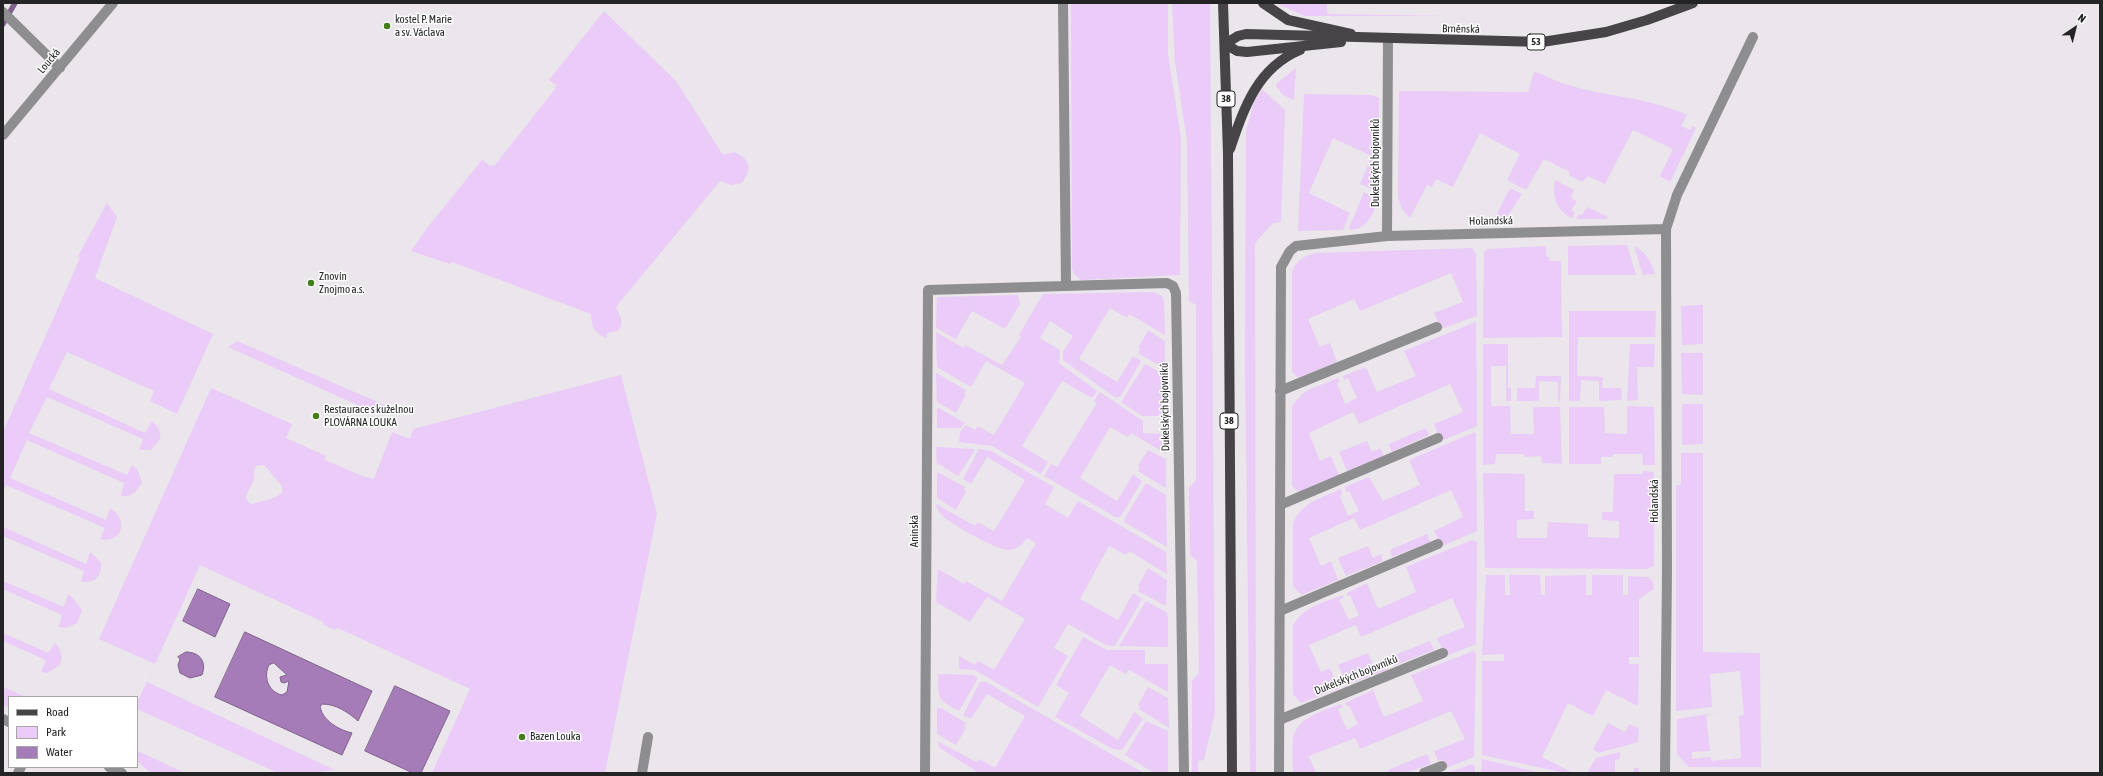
<!DOCTYPE html>
<html>
<head>
<meta charset="utf-8">
<style>
	body { margin:0 }
	#map { position:relative; width:2103px; height:776px; overflow:hidden; background:#eae6eb; font-family:"Asap Condensed",sans-serif }
	canvas { display:block }
	.frame { position:absolute; inset:0; border:4px solid #242325; pointer-events:none }
	.legend { position:absolute; left:8px; top:696px; width:130px; height:72px; box-sizing:border-box; background:#fff; border:1px solid #a7a7a8; margin:0; padding:5px 7px; list-style:none; font-size:12px; color:#242325 }
	.legend li { display:flex; align-items:center; gap:8px; height:20px }
	.legend b { width:20px; border:1px solid #a7a7a8 }
	.north { position:absolute; left:2055px; top:8px; width:40px; height:40px; -webkit-text-stroke:3px #fff; paint-order:stroke; rotate:35deg; font-size:11px; font-weight:700; line-height:16px; text-align:center; color:#242325 }
	.north::after { content:''; display:block; margin:auto; width:14px; height:18px; background:#242325; clip-path:polygon(50% 0,100% 100%,50% 72%,0 100%) }
</style>
</head>
<body>
<div id="map">
<canvas width="2103" height="776"></canvas>
<div class="frame"></div>
<ul class="legend">
<li><b style="height:5px;background:#474448"></b>Road</li>
<li><b style="height:11px;background:#ebcbf8"></b>Park</li>
<li><b style="height:11px;background:#a67cb8"></b>Water</li>
</ul>
<div class="north">N</div>
</div>
<script>
const ctx = document.querySelector('canvas').getContext('2d');
ctx.lineJoin = 'round';
function fillPath(path, color) { ctx.fillStyle = color; ctx.fill(path, 'evenodd'); }
function trace(path, color, width, dash) { ctx.strokeStyle = color; ctx.lineWidth = width; ctx.lineCap = dash ? 'butt' : 'round'; ctx.setLineDash(dash || []); ctx.stroke(path); }
function write(font, color, halo, rows, align = 'center') {
  ctx.font = font + ' "Asap Condensed",sans-serif'; ctx.lineWidth = 3; ctx.setLineDash([]); ctx.textBaseline = 'middle'; ctx.strokeStyle = halo; ctx.fillStyle = color; for (const [text, x, y, turn = 0] of rows) {
    ctx.save(); ctx.translate(x, y); ctx.rotate((+turn || 0) * Math.PI / 180); ctx.textAlign = isNaN(turn) ? turn : align; if (halo) ctx.strokeText(text, 0, 0); ctx.fillText(text, 0, 0); ctx.restore();
  }
}
fillPath(new Path2D(`
	M1071,3H1168V54L1181,138L1180,275L1081,280L1074,274L1072,269Z
	M1172,3H1210L1215,713L1204,760L1198,761V773H1192V681L1199,673L1197,561L1190,555L1189,488L1196,480V305L1189,301L1187,141L1175,62Z
	M1275,3H1327V14L1451,16H1305Z
	M604,11L676,81L723,155L734,152C750,159 753,168 742,183L731,185L720,181L616,307C620,316 625,323 618,331L607,333V338C594,333 592,328 591,314L452,262L450,264L411,251L427,228L482,160L490,166L495,165L555,89L556,85L549,80Z
	M1296,68L1294,100L1283,95L1276,86L1277,83Z
	M1534,72C1545,74 1554,81 1565,84C1605,97 1648,97 1687,115L1681,126L1690,130L1693,126L1696,128L1670,182L1660,176L1673,149L1633,130L1605,184L1588,176L1582,182L1569,175L1570,172L1544,159L1526,190L1507,180L1520,154L1480,133L1453,187L1436,179L1432,187L1427,185L1410,218L1402,209L1398,197L1399,91L1528,92Z
	M1262,89L1285,110L1281,222L1273,223L1255,243L1256,773H1250L1245,362L1246,131L1254,102Z
	M1304,94L1371,95L1379,98L1378,192L1360,184L1372,156L1333,138L1309,193L1350,213L1343,230L1298,231Z
	M1555,180L1574,190L1571,197L1577,202L1571,210L1575,212L1572,218C1557,212 1551,194 1555,180Z
	M1510,188L1522,194L1507,217L1494,220Z
	M1364,192L1377,199C1375,214 1367,228 1351,230L1349,228Z
	M107,203L117,217L95,278L213,334L177,414L150,401L154,391L67,352L49,389L145,433L152,421C164,433 163,438 151,450H139L143,439L47,397L29,433L127,475L132,465L137,469L142,482C137,492 132,497 121,496L124,483L27,440L10,478L106,520L110,508C129,519 123,544 100,539L105,528L6,485L3,492V432L80,258L78,256Z
	M1587,207L1608,217L1607,219H1576L1579,214L1582,215Z
	M1627,245L1636,275H1568V246Z
	M1546,246V256L1549,258L1550,261H1561L1562,337L1483,338L1484,252L1487,249Z
	M1634,246C1646,252 1651,261 1655,274L1643,275Z
	M1472,248L1476,254L1477,316L1441,329L1434,313L1463,302L1451,273L1360,311L1354,299L1308,319L1320,347L1330,343L1337,362L1299,378L1292,372V272C1297,260 1303,256 1316,253Z
	M1154,292L1162,296L1164,301L1165,335L1129,314L1127,318L1110,308L1079,359L1117,382L1133,356L1141,361L1121,396L1116,398L1063,360V352L1073,336L1050,321L1040,338L1060,350L1059,363L1097,391L1092,398L1062,381L1022,446L1048,462L1041,474L992,446L959,442L960,432L966,425L975,430L978,426L994,435L1025,383L986,361L971,387L937,367L936,332L964,348L965,345L1002,365L1021,337L1019,335L1043,294Z
	M1018,295L1020,304L1005,329L972,311L956,339L936,328L937,297Z
	M1703,305V344L1682,345L1681,306Z
	M1569,311H1656L1655,337H1578L1577,376L1603,377L1602,388H1621L1622,400L1599,401V381L1581,380L1580,401H1569Z
	M1476,322L1477,426L1441,441L1434,424L1463,412L1450,384L1359,424L1353,412L1309,433L1320,461L1331,456L1339,475L1299,492L1292,486V406L1302,394L1308,390L1338,378L1340,382L1337,383L1345,404L1357,398L1348,378L1344,380L1343,376L1366,367L1377,392L1416,376L1404,351Z
	M1148,330L1165,341V369L1138,353L1140,349L1138,348Z
	M237,341L389,407L380,415L228,347Z
	M1483,344H1508V387L1511,388V401H1506V366H1491V406H1510L1511,434H1534L1533,407H1560L1562,464L1542,463L1541,456L1524,457V454H1496L1495,464L1483,465Z
	M1630,344H1655L1654,367H1637L1638,400L1627,401Z
	M1681,353H1703V395L1682,394Z
	M1145,364L1165,375V416H1142L1121,402Z
	M936,373L966,390L964,394L966,395L956,413L937,402Z
	M621,375L657,514L605,773H432L470,689L338,628L335,630L324,625L323,622L200,565L147,682L335,770L310,773H278L137,709V703L155,664L99,639L211,388L292,424L286,438L326,456L325,460L362,476L374,479L392,432L410,439L413,429ZM264,465L282,486V493C275,499 260,502 251,504L246,499C246,491 253,486 254,478C255,473 253,470 256,466Z
	M1536,376H1561L1560,402L1558,400V382L1539,381V401H1517V388H1535Z
	M1100,392L1143,421V433L1165,434L1166,454L1131,433L1128,437L1110,427L1080,478L1117,501L1133,474L1142,481L1121,516L1117,518L1044,476L1051,464L1057,467L1097,403L1094,401Z
	M1682,404H1703V444L1682,445Z
	M1627,406L1654,407L1655,465H1643L1642,454H1614L1612,457H1601V464H1569V407H1604L1605,433L1627,434Z
	M937,408H939L965,423L960,428H937Z
	M1426,428L1429,435L1392,452L1389,444Z
	M1475,432L1476,436L1477,531L1442,546L1434,531L1463,517L1451,490L1360,530L1354,518L1309,538L1321,566L1331,561L1338,580L1301,595L1293,586V524C1300,503 1323,497 1341,489L1342,494L1340,496L1348,516L1359,511L1349,491L1346,492L1345,487L1369,477L1383,501L1420,485L1409,460Z
	M1367,441L1372,452L1380,448L1384,456L1347,471L1339,452Z
	M936,447L974,449V452L958,476L937,463Z
	M979,449L991,451L1054,487L1045,504L1068,518L1078,501L1166,552L1167,574L1129,551L1126,555L1109,546L1080,599L1118,620L1133,593L1142,599L1115,646L1106,645L1068,624L1054,648L1068,656L1038,707L975,670L959,669V656L975,665L978,661L994,670L1025,619L987,597L970,622L936,602L938,569L964,584L966,581L1002,601L1036,543L1027,538C1023,544 1018,549 1010,550C997,551 954,525 944,517C939,513 937,509 936,504L975,526L978,522L994,531L1025,480L987,457L971,484L963,479Z
	M1148,450L1166,459V488L1138,471L1140,468L1138,466Z
	M1681,453H1703V652L1760,653L1761,767H1689L1677,754V719L1721,712L1706,715L1710,751L1692,752V759L1710,757L1712,761L1741,758L1739,716L1744,715L1740,671L1710,674L1712,707L1676,711V485H1681Z
	M1643,471L1654,472V566L1646,569L1485,568L1483,473L1525,474V511H1534V519L1517,520V538H1547L1548,522L1588,524V537L1619,538V521L1602,520V512H1613L1614,474H1642Z
	M937,472L965,487L964,490L966,492L956,510L937,498Z
	M1146,483L1166,495L1167,547L1124,522L1125,518Z
	M3,527L86,564L90,552L101,562C102,577 95,583 81,582L84,571L3,536Z
	M1427,534L1430,542L1392,557L1390,550Z
	M1472,540L1477,542L1476,644L1446,656L1437,638L1465,627L1452,598L1361,637L1356,625L1309,645L1321,672L1330,668L1339,688L1301,703L1293,694V626C1302,607 1325,602 1343,595V598L1339,600L1349,620L1359,615L1350,595L1347,596V593L1367,583L1378,609L1416,592L1406,567Z
	M1368,546L1373,558L1381,554L1383,561L1346,576L1338,558Z
	M1148,568L1167,580L1166,606L1138,591L1140,587L1138,586Z
	M1486,575H1505V595H1510L1509,575H1540L1541,595H1545V576L1586,575V595H1598H1592V575H1623V595H1628V576L1649,577L1653,582L1654,589L1639,599V657H1629V664H1639L1638,706L1606,690L1593,716L1568,703L1542,757L1573,773H1565L1482,755V661H1504V654L1482,655Z
	M3,581L64,607L68,594L73,598L82,610L77,623L66,628L59,627L62,615L3,589Z
	M1146,601L1166,612L1168,617V647L1119,646Z
	M3,633L48,653L55,643C62,651 63,656 60,665L47,673L41,672L46,660L3,641Z
	M1083,637L1107,650H1145V664H1168V692L1129,670L1126,674L1110,665L1080,716L1118,740L1134,712L1143,719L1122,750L1113,749L1055,717L1069,693L1056,685Z
	M1430,641L1434,650L1394,666L1390,657Z
	M1474,651L1476,655L1474,757L1446,768L1442,759L1438,761L1434,751L1465,739L1451,711L1360,749L1355,738L1309,756L1316,773H1293C1293,762 1292,750 1293,739C1296,717 1324,711 1341,704L1343,707L1338,709L1347,730L1358,724L1349,705L1347,706L1345,703L1373,690L1384,717L1423,701L1411,675Z
	M1368,653L1373,665L1383,660L1386,670L1347,685L1338,665Z
	M938,674L973,675L978,678L959,711C937,699 938,699 938,674Z
	M980,682H986L1144,773H979L940,748L937,741L976,762L979,759L995,768L1025,716L987,694L971,719L963,715Z
	M3,687L26,697H9V708L3,705Z
	M1148,687L1168,698L1169,728L1139,709L1140,706L1138,705Z
	M937,708H941L966,723L964,726L966,728L956,745L937,734Z
	M1146,721L1168,731V773H1154L1125,755Z
	M1608,723L1625,732L1629,724L1639,728L1638,742L1598,753L1593,749Z
	M138,751L185,773H163L159,771L157,773H151L137,761Z
	M1620,752V759L1615,760V772H1634V768H1639V773H1589L1588,771L1596,758Z
	M1427,754L1431,764L1405,773H1389L1388,770Z
	M1482,759L1541,773H1481Z
	M1472,764L1475,766V773H1447Z`), '#ebcbf8');
const water = new Path2D(`
	M198,589L230,604L215,637L183,621Z
	M245,632L372,691L358,721C348,712 336,704 322,704L320,707C323,721 339,730 352,733L342,755L215,697ZM274,663L287,675L280,677L281,682L284,683L289,681L287,692L282,695C268,692 263,676 269,665Z
	M186,652C200,652 207,662 202,675L190,678L180,673L178,665L180,659L178,657Z
	M395,686L450,711L421,773H413L365,751Z`);
fillPath(water, '#a67cb8');
trace(water, '#7f618c', 1);
trace(new Path2D(`
	M3,24L15,3`), '#7f618c', 5.5);
trace(new Path2D(`
	M1063,3L1066,286
	M3,12L60,68
	M3,135L113,3
	M1387,236L1388,39
	M1280,391L1437,327
	M1280,505L1438,438
	M1280,611L1438,544
	M3,719L9,722
	M1279,720L1443,653
	M109,767L122,773
	M18,773L21,767
	M642,773L648,737
	M925,773L928,290L1167,283L1173,286L1176,293L1184,773
	M1279,773L1281,267L1290,251L1296,246L1387,236L1666,229
	M1424,773L1442,766
	M1665,773L1667,571L1666,229L1677,195L1753,37`), '#8e8d8f', 10);
trace(new Path2D(`
	M1223,3L1228,154L1232,773
	M1263,3L1288,20L1351,34
	M1225,44L1238,36L1246,34L1542,42L1606,32L1647,20L1693,3
	M1225,44L1237,51L1247,52L1341,42
	M1230,149C1244,108 1257,68 1300,50`), '#474448', 10);
for (const [x, y, r, color] of [
	[387,26,4,"#437e1a"],
	[311,283,4,"#437e1a"],
	[316,416,4,"#437e1a"],
	[522,737,4,"#437e1a"]
]) { const dot = new Path2D(); dot.arc(x, y, r, 0, 2 * Math.PI); ctx.fillStyle = color; ctx.fill(dot); trace(dot, '#fff', 1.5); }
for (const [x, y, w] of [
	[1536,42,18],
	[1226,99,18],
	[1229,421,18]
]) { const box = new Path2D(); box.roundRect(x - w / 2, y - 8, w, 16, 3); ctx.fillStyle = '#fff'; ctx.fill(box); trace(box, '#242325', 1); }
write('bold 10px', '#242325', null, [
	["53",1536,42],
	["38",1226,99],
	["38",1229,421]
]);
write('11px', '#242325', '#fff', [
	["kostel P. Marie",395,20],
	["a sv. Václava",395,33],
	["Znovín",319,277],
	["Znojmo a.s.",319,290],
	["Restaurace s kuželnou",324,410],
	["PLOVÁRNA LOUKA",324,423],
	["Bazen Louka",530,737]
], 'left');
write('11px', '#242325', '#fff', [
	["Brněnská",1461,29,1],
	["Loucká",49,61,-50],
	["Dukelských bojovníků",1376,163,-90],
	["Holandská",1491,221,-1],
	["Dukelských bojovníků",1165,407,-91],
	["Holandská",1655,501,-90],
	["Aninská",915,531,-90],
	["Dukelských bojovníků",1356,675,-22]
]);
</script>
</body>
</html>
